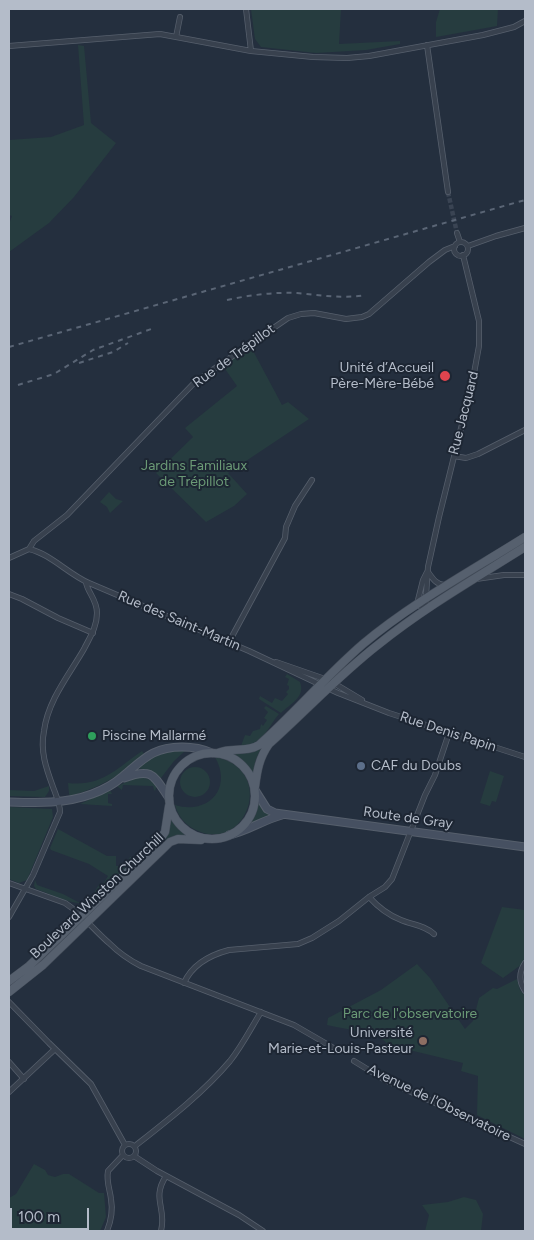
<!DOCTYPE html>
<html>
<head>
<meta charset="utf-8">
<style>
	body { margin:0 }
	#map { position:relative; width:534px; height:1240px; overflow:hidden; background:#242f3e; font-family:Figtree,sans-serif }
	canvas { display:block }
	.frame { position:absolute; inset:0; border:10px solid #b4bcc9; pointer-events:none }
	.scale { position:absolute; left:10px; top:1208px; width:79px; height:22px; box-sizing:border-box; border:2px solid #b4bcc9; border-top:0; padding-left:6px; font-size:15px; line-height:18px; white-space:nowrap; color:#b4bcc9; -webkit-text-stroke:4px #1d2633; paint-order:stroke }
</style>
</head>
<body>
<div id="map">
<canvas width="534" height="1240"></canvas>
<div class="frame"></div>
<div class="scale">100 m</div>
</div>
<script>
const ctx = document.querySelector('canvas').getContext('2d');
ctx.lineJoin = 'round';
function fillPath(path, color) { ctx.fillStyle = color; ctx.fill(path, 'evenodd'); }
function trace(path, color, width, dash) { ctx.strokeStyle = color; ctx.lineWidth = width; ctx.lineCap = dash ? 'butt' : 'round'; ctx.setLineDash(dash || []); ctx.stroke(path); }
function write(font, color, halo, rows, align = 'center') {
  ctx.font = font + ' Figtree,sans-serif'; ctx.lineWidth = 4; ctx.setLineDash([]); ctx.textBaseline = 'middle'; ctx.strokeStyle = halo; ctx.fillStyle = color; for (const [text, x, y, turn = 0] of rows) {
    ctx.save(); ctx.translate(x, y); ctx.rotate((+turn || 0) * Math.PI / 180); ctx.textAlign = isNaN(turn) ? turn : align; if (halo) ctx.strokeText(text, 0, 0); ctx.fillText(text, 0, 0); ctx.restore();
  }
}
fillPath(new Path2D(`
	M251,9H341L339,44L400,41V44L366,50L316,53L261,47L255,39Z
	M440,9H498L497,26L436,37V22Z
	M78,45L84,46L91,123L116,143L74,197L49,223L9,252V224L12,216L9,215V140L51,137L84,125Z
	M251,347L282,405L288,402L309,419L228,473L247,494L234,506L206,522L156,473L193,437L185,428L237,386L223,366Z
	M109,492L116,499L123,501L110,513L107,507L100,502Z
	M287,674L300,682C306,697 290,704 281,713L259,699L260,696L272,703L275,698L282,701L288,694L286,692L289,689V686L287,685L289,679L285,677Z
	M266,706L279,714C267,728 264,744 241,746L245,735L250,736L253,731L260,729L261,724L263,726L267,720L264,718L268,712L264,708Z
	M262,746L256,759L253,773L243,761L232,754L247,753Z
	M185,748V751L174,761L161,778L150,771L138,768L155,756Z
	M142,751L144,754C136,759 130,767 122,772C107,783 88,791 70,796L69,794L68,783C102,787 117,768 142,751Z
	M215,757C278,769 246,855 196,830C185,825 178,816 175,805C208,815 233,789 215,757Z
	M180 782a15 15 0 1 1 30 0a15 15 0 1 1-30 0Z
	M490,771L504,776L496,802L492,801L490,806L480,803Z
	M140,777C146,778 153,780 157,786L155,791L154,790L153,786L123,785L122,790L118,787V786L132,779Z
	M49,786V791L45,797L9,796V790L34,791Z
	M110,790L112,794H108V803L112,804V806L80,804Z
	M258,802L269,815L248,826L255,813Z
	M9,807L52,809L53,817L27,880L19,883L9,879Z
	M171,817L178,826L191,837L159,848L167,834Z
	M58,829L107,856H116V866H122V863H127L130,857H138L96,898L92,896L100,883L103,884L108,876L89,864L51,850L50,848Z
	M35,880L37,885L63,894L78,902L93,900C80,910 51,894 36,889L34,886Z
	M502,907L525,910V962L503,978L481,963Z
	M417,964L430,978L465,1029L473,1021L479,998L493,988L497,989L517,979L520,990L525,995V1139L477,1115L478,1076L461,1071L463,1063L401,1048L399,1052C391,1051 387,1041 380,1038C363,1031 345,1029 327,1025L328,1018L381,990Z
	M34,1164L45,1170L48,1175L55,1177L63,1174H69L99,1193H104L106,1217L100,1231H9V1198L16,1194Z
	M464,1197L476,1200L483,1214L481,1231H425L429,1215L422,1205L448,1202Z`), '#263c3f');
trace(new Path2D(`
	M448,192L457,233`), '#3a4453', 4.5, [4.5, 2]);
const minor = new Path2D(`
	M246,9L251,51
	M176,37L180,17
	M427,45L448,192
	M9,46L160,34L251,51L313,57L347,58L369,56L483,35L514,27L525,21
	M457,233L460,242
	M454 249a7 7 0 1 1 14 0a7 7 0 1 1-14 0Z
	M468,246L496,236L525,228
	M454,456L466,458L478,454L525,430
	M29,549C51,554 68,574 89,583L249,651L338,693L389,713L525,757
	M9,558L29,549L34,541L67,515L195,382L288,318L301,314L314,313L346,319L362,317L369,314L429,262L445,250L455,246
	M428,572C433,579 436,584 444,585
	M476,579L504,575H525
	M9,594L22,599L58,618L93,633
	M425,610L428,567L439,517L472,384L479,346V321L463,255
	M425,610L417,604L423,580L427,572
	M229,642L285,538L286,527L295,506L312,480
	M276,662L325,679
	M332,682L362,700
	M9,883L65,903C82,914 94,930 109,943C118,952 129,960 141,966L294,1025L332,1047
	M369,897C378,907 388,915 401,920C413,925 424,925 434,934
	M9,917L33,875L60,812C60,804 56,795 53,787C46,768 40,751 44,731C48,700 69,675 84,649C90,637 97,627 97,613C97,599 87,592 86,582
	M525,963C519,972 519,982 525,991
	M184,983C192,965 210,955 229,950L298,944L312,938L339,921L369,897L385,887L392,879L425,795L435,775L449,733
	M9,1002L49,1043L91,1084L125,1145
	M354,1061L385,1080L525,1144
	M9,1062L24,1079
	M9,1092L55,1049
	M122 1151a7 7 0 1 1 14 0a7 7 0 1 1-14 0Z
	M135,1146C168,1120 203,1093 230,1061C242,1046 251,1028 261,1012
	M134,1156L157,1171L239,1215L263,1231
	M107,1231C111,1221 113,1210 111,1199C110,1190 106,1181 108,1171L123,1155
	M161,1231C167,1208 151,1199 166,1176`);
const secondary = new Path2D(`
	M124,778C153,767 154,776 169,798
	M255,790L267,809L275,813L525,847
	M9,802C38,803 65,804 92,794C103,790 114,784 122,777C143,760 152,747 182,747C193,747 201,748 212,753
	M229,835C248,831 263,820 282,815`);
const primary = new Path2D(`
	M218,753C232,747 246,753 259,745C295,713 326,676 363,644C412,603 471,571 525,537
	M169 796a43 43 0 1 1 86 0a43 43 0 1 1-86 0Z
	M255,787C257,771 259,758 269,744C306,711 340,674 379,644C425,607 476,578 525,547
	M9,981L29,966L156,845L165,832L169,806
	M9,992L43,965L170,842L178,839L201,840`);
trace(minor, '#565f6c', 6);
trace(secondary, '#565f6c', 9);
trace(primary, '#414a57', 9);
trace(minor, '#38414e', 4.5);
trace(secondary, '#465061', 7);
trace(primary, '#56606e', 8);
trace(new Path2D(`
	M227,300C250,295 274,292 297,293C320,295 342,299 366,295
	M9,347L525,200
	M79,363L113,352L128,343
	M18,385L54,374L93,350L154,328`), '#5a6575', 2, [5, 5]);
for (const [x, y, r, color] of [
	[445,376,6,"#e0444e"],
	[92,736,5,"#2e9e5b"],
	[361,766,5,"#5c6f8a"],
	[423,1041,5,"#8d6e63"]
]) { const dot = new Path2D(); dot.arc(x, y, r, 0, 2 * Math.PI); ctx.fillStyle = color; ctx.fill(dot); trace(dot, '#1d2633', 2); }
write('14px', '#b4bcc9', '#1d2633', [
	["Rue de Trépillot",234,356,-36],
	["Rue Jacquard",464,413,-76],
	["Rue des Saint-Martin",179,621,23],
	["Rue Denis Papin",448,732,18],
	["Route de Gray",408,818,8],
	["Boulevard Winston Churchill",97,896,-43],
	["Avenue de l'Observatoire",439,1103,26]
]);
write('14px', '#b4bcc9', '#1d2633', [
	["Unité d’Accueil",434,368],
	["Père-Mère-Bébé",434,384],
	["Piscine Mallarmé",102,736,"left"],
	["CAF du Doubs",371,766,"left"],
	["Université",413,1033],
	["Marie-et-Louis-Pasteur",413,1049]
], 'right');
write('14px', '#6b9a76', '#1d2633', [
	["Jardins Familiaux",194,466],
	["de Trépillot",194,482],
	["Parc de l'observatoire",410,1014]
]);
</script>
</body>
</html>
